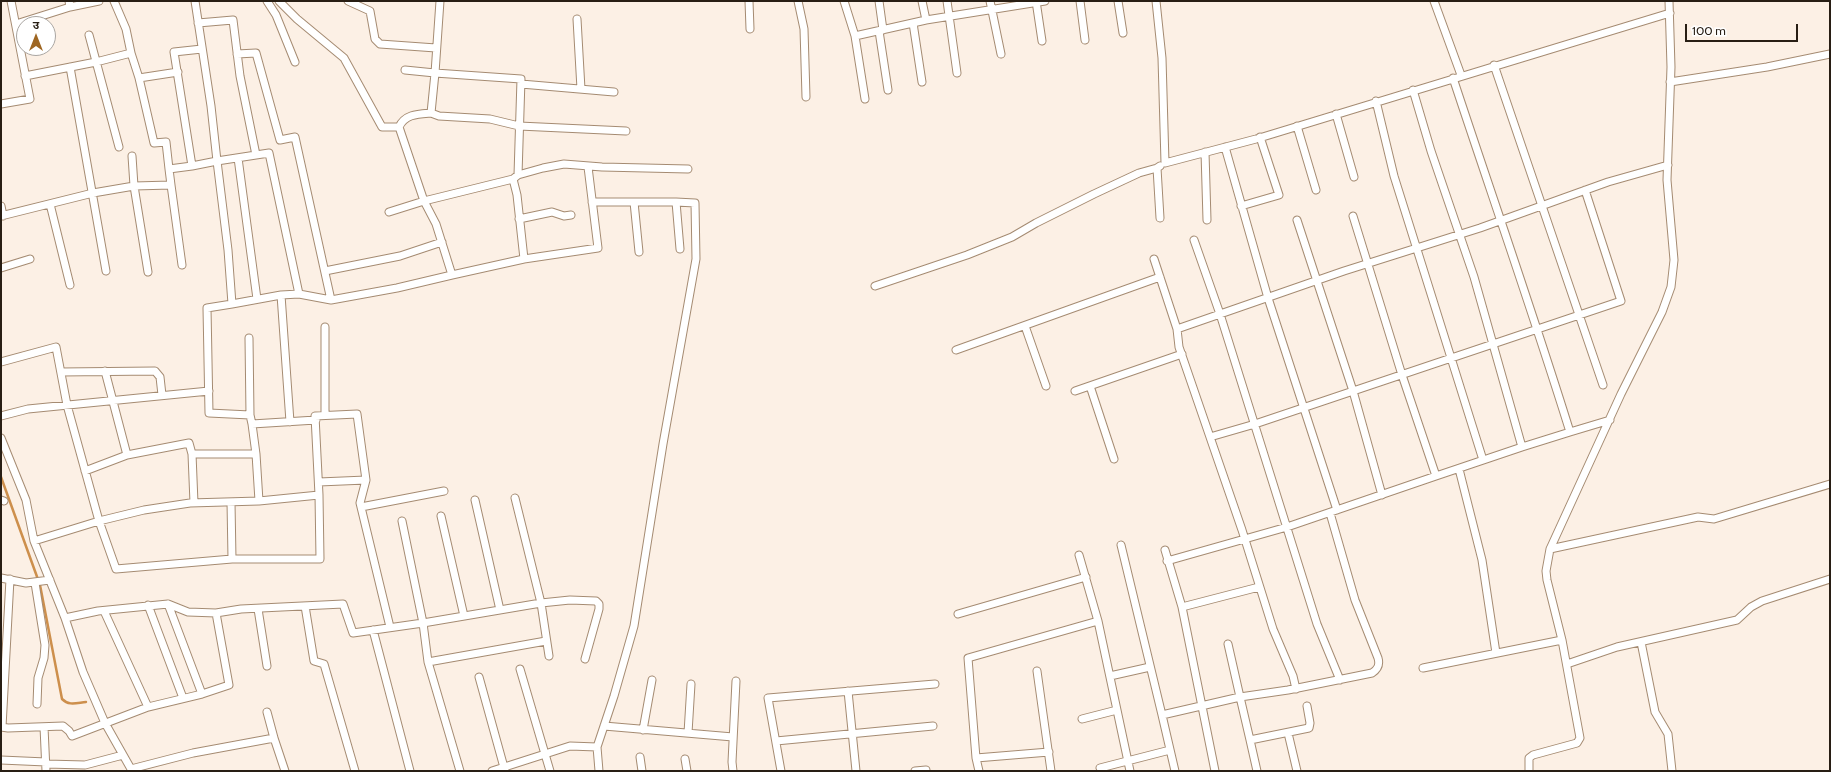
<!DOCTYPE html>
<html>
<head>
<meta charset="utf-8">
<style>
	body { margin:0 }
	#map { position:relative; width:1831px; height:772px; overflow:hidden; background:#fcf0e5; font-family:Cabin,"Noto Sans Devanagari",sans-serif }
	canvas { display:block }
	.frame { position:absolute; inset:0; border:2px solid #281e14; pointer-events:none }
	.north { position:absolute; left:16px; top:16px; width:40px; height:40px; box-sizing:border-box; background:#fff; border:1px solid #a9a5a1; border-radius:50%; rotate:0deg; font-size:11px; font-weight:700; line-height:16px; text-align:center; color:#281e14 }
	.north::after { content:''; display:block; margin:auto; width:14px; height:18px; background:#9e6622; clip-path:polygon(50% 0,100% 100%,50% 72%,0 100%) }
	.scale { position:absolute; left:1685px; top:24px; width:113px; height:18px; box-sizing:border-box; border:2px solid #281e14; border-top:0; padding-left:5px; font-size:12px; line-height:14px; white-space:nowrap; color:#281e14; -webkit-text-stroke:3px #fff; paint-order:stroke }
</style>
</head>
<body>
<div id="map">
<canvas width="1831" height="772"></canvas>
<div class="frame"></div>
<div class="north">उ</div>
<div class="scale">100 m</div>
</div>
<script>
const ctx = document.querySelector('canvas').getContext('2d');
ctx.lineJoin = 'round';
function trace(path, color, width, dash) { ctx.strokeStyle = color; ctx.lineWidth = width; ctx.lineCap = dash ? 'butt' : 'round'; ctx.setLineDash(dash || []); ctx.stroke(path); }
trace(new Path2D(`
	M1,477L40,585L62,699C69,706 76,703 86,702`), '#cd8f4c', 2.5);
const minor = new Path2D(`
	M114,1L126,29L131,53
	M195,1L211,106L217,161L192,166L174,52L202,49
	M267,1L276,15L295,62
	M279,1L297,19L344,58L382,127H399L424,201L513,179L518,175L521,79L435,73L440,1
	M348,1L370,11L375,39L380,44L436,48
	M749,1L750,29
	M798,1L804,29L806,97
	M844,1L855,36L926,20L1045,1
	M879,1L883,30
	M922,1L926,20
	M947,1L957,73
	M990,1L1001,54
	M1036,1L1042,41
	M1080,1L1085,40
	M1118,1L1123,33
	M1156,1L1162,58L1165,163L1256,139L1670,13
	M1434,1L1461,75
	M70,7L99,1
	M577,19L581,89
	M198,23L233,20L240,76L256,155
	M913,23L922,82
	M16,24L70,7L69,1
	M879,31L888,90
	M89,35L119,147
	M855,36L865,99
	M237,54L256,53L280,140L295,137L331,300
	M1494,65L1603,385
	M70,67L106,271
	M25,76L96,62L131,53L139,78L178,72
	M139,78L154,143L166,142L169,169
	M1670,82L1767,67L1830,54
	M521,84L614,92
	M1413,90L1431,151L1474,277L1522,447L1570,432C1533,313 1492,196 1453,78
	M1376,101L1394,176L1483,460
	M1,104L30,99L11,1
	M431,113L439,116L490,119L519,126L626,131
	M1336,114L1354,177
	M1297,126L1316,190
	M399,127C405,114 418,114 431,113L435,73L405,70
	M1225,147L1268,298L1337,510
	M1205,152L1207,220
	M132,156L134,186L148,272
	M238,158L257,299
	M518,175L543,168L564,164L602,167L688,169
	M513,179L517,195L524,259
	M171,185L182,265
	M592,202H676L680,249
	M634,202L639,252
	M50,204L70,285
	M1,206L3,216
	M1241,206L1279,195L1260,137
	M1,216L93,193L134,186L171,185L169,169L192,166
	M1160,218L1157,168L1160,166
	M519,219L552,212L564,216L571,215
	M1297,220L1353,391L1382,495
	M1194,240L1220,314L1317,624L1340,680
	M1154,259L1177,329
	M1,268L30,259
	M325,271L400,256L442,242
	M452,275L524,259L598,248L588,167
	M875,286L967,255L1012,237L1036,223L1094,194L1139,173L1157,168
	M299,294L269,153L217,161L228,250L232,304L207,308L209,413L250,415L252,424L316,420
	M281,295L299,294L331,300L397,288L452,275L436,224L424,201L389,212
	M232,304L281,295L290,422
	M1025,326L1046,386
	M325,327V415
	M249,338L250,415
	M956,350L1160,277
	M1,362L56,347L67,405L99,521L144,510L190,503L259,501
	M105,371L127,455L189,443L192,454H256L259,501L319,495
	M61,372L155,371L160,377L162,395
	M1090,386L1114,459
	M1075,391L1182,354
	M1,416L28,409L209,391
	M252,424L256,454
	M1570,432L1610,420
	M1210,437L1255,424L1621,301L1585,190
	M1,438L26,500L34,541L65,618L83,672L105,723L131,769L193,753L274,738L285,771
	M192,454L194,503
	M1459,469L1482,560L1496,653
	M85,471L127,455
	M1436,476L1522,447
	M319,482L366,480L360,503L390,627
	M515,498L541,603L549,656
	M1,500L4,501
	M475,500L500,610
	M231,502L232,559
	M361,507L444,491
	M441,516L464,616
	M34,541L99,521L116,569L232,559H320L319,495L315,416L357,414L366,480
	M1121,545L1162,715L1240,697L1228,644
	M1550,549L1698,517L1714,519L1830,484
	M1165,550L1182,607L1215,771
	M1079,555L1098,621L1130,771
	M1167,561L1287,527L1436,476L1402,375L1353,216
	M1,578L26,583L50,580
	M35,583L45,645L44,658L38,678L37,704
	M148,605L183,698
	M305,606L314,661L324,664L355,771
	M1182,607L1259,587
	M258,609L267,666
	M104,611L148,707
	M958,614L1086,577
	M65,618L98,611L168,604L188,612L216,613L241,609L343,604L353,633L423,623L402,521
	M373,630L410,771
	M1641,642L1655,712L1668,734L1672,771
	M428,662L546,641
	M1567,664L1617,647L1737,620L1751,607L1762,601L1830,579
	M1423,668L1562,640
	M520,669L550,771
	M1037,671L1051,771
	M1110,676L1150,667
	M479,677L505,771
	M1296,689L1293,676L1273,629L1242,530L1179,347L1177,329L1344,271L1480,228L1608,182L1668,165
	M848,691L856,771
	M202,694L229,685L216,613
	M1307,706L1310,723L1309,728L1250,740L1240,697L1288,690L1372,673C1378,669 1380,665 1378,658L1355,600L1330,513
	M267,712L274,738
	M1162,715L1175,771
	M1082,719L1117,710
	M604,726L733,737
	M1,727L8,728L63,726L69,731L72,736L148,707L202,694L168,604
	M2,727L10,579
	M44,727L46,771
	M643,730L652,680
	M688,733L691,684
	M1288,733L1297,771
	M1250,740L1257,771
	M776,741L933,726
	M597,747L614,696L634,626L663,444L696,259L695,203L676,202
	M640,757L642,771
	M976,758L1049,752
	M685,759L687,771
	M1,760L46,762
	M46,764L85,765L123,755
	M1100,768L1170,750
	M460,771L428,662L423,623L541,603L570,600L596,601L599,604V609L585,659
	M492,771L570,746L597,747L599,771
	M733,771L732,762L736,681
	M781,771L768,698L935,684
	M915,771L926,770
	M979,771L976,758L968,658L1098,621
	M1529,771V758L1533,755L1577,743L1580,738L1562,640L1547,580L1546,571L1550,549L1621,394L1662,312L1671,287L1674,260L1667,180L1671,67L1669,1`);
trace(minor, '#a58b72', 9);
trace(minor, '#fff', 7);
</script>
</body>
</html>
